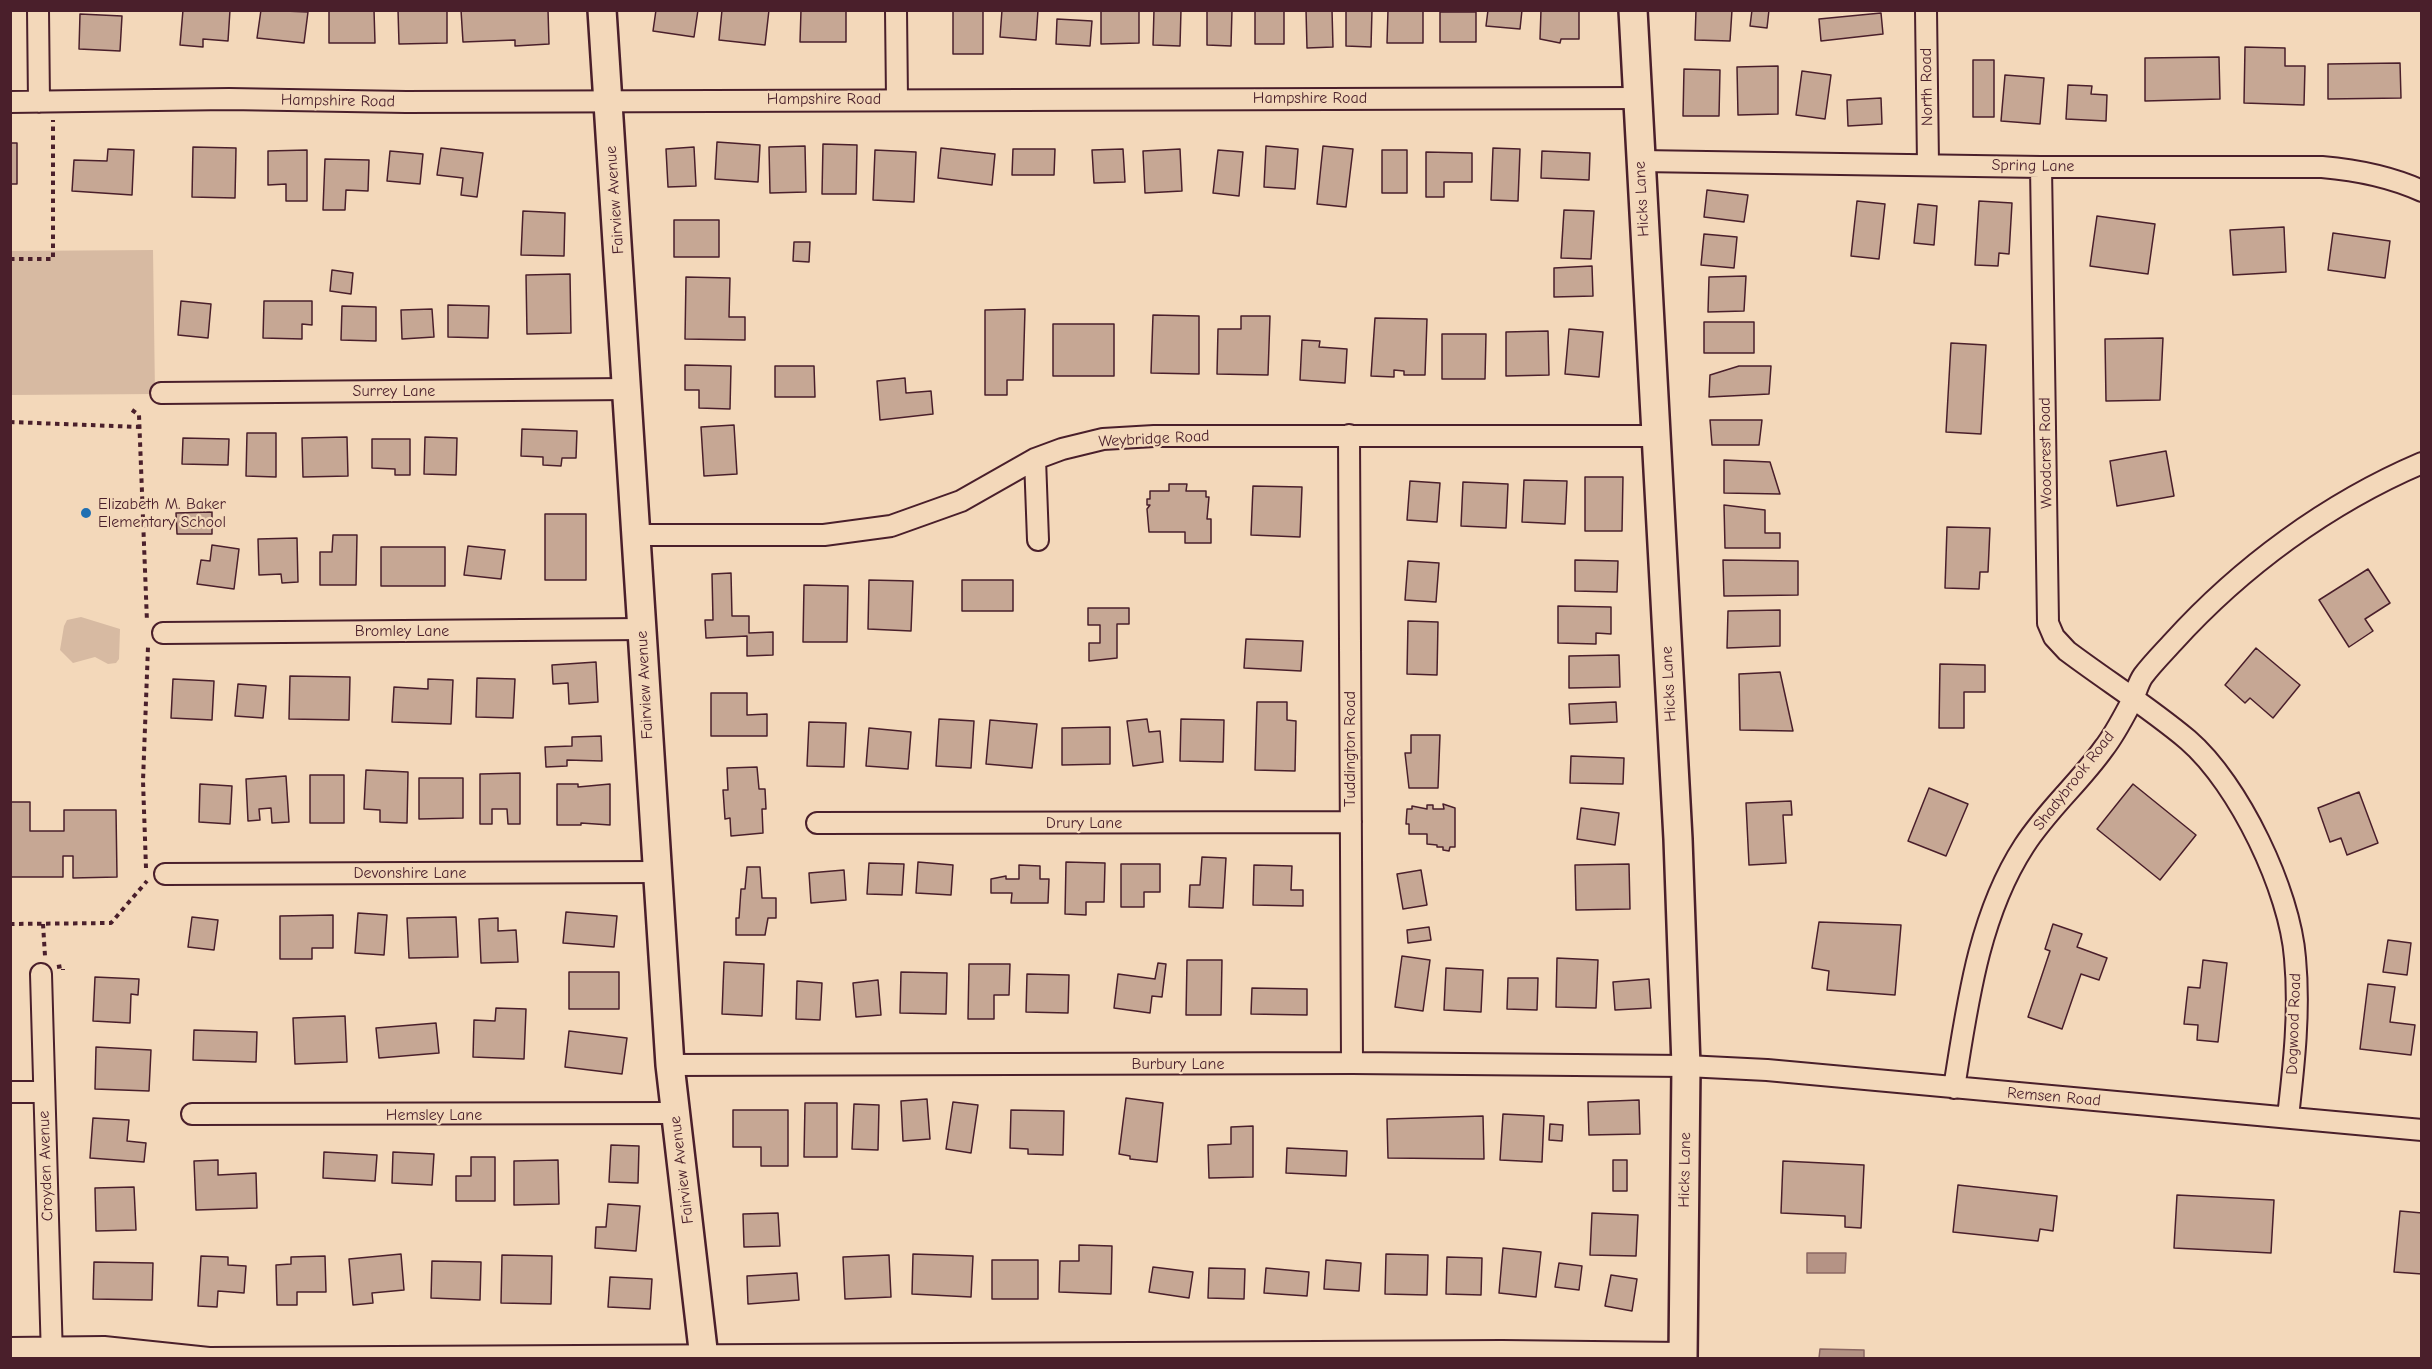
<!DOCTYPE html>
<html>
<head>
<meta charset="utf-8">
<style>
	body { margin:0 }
	#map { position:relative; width:2432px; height:1369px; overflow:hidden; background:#f3d8ba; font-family:"Comic Neue",sans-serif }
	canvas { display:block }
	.frame { position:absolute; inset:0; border:12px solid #4a1f2b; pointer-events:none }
</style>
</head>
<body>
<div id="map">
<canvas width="2432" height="1369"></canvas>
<div class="frame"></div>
</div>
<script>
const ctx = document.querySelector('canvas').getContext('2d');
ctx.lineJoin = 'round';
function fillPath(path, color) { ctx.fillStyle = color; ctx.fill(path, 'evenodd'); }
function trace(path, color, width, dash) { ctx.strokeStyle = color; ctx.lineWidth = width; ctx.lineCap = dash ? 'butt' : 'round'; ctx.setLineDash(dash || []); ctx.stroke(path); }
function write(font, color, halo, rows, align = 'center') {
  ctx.font = font + ' "Comic Neue",sans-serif'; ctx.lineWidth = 4.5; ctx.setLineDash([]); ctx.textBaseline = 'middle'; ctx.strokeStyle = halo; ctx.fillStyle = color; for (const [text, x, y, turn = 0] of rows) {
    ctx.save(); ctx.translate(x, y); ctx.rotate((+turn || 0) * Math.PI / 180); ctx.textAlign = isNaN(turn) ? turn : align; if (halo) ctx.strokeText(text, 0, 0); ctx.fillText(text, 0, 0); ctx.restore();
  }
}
fillPath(new Path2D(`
	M153,250L155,394L11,395L10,251Z
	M81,617L120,629L119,659L116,663L108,664L95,657L73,663L60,650L64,626L67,620Z`), '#d7baa2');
const water = new Path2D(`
	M1807,1253H1846L1845,1273H1807Z
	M1820,1349L1864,1350V1358H1819Z`);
fillPath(water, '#b59385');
trace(water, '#8a6561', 1.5);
const building = new Path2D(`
	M183,10H230L228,41L203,39V47L180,45Z
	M261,10L308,12L304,43L257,38Z
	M329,10H374L375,43H329Z
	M398,10H447V43L399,44Z
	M461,10H548L549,44L515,46V40L463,42Z
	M656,10H698L694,37L653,31Z
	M722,10H769L765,45L719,40Z
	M801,10H846V42H800Z
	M953,10H983V54H953Z
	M1002,10H1038L1036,40L1000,37Z
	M1101,10H1139V43L1101,44Z
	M1154,10H1181L1180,46L1153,45Z
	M1207,10H1232L1231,46L1207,45Z
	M1255,10H1284V44H1255Z
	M1306,10H1332L1333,47L1307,48Z
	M1346,10H1372L1371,47L1346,46Z
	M1388,10H1423V43H1387Z
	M1488,10H1522L1520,29L1486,26Z
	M1541,10H1579V39H1561L1560,43L1540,39Z
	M1696,10H1732L1730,41L1695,40Z
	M1752,10H1769L1767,28L1750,26Z
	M1440,12H1476V42H1440Z
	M1881,13L1883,34L1821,41L1819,19Z
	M80,14L122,16L120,51L79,49Z
	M1057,19L1092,21L1090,46L1056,44Z
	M2245,47L2285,48V66H2305L2304,105L2244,103Z
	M2219,57L2220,99L2145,101V58Z
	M1973,60H1994V117H1973Z
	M2400,63L2401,98L2328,99V64Z
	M1778,66V114L1738,115L1737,67Z
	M1684,69L1720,70L1719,116H1683Z
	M1802,71L1831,75L1825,119L1796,115Z
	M2005,75L2044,78L2040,124L2001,121Z
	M2068,85L2092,86L2091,94L2107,95L2106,121L2066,119Z
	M1881,98L1882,124L1848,126L1847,100Z
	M717,142L760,145L758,182L715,179Z
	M10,143H17V184H10Z
	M823,144L857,145L856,194H822Z
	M805,146L806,192L770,193L769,147Z
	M1266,146L1298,149L1295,189L1264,187Z
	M1323,146L1353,149L1346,207L1317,204Z
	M193,147L236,148L235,198L192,197Z
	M694,147L696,186L668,187L666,149Z
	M441,148L483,153L477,197L461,195L463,178L437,175Z
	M941,148L995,154L992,185L938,178Z
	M1493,148L1520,149L1518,201L1491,200Z
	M108,149L134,150L132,195L72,191L74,160L107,161Z
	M1013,149H1055L1054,175H1012Z
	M1123,149L1125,182L1094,183L1092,150Z
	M1180,149L1182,191L1145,193L1143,151Z
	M307,150V201H286V184L268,185V151Z
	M875,150L916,152L914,202L873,200Z
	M1218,150L1243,152L1239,196L1213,193Z
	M1382,150H1407V193H1382Z
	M390,151L423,154L420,184L387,181Z
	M1542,151L1590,153L1589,180L1541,178Z
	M1426,152L1472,153V182H1444V197H1426Z
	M325,159L369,160L368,191L346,190L345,210H323Z
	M1707,190L1748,195L1744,222L1704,217Z
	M1857,201L1885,204L1879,259L1851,256Z
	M1979,201L2012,203L2009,254L1999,253L1998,266L1975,265Z
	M1918,204L1937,206L1934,245L1914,243Z
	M1564,210L1594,211L1591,259L1561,258Z
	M523,211L565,213L564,256L521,255Z
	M2097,216L2155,224L2148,274L2090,266Z
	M674,220H719V257H674Z
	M2284,227L2286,272L2233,275L2230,230Z
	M2333,233L2390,241L2385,278L2328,270Z
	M1704,234L1737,237L1734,268L1701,265Z
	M794,242H810L809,262L793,261Z
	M1592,266L1593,296L1554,297V268Z
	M332,270L353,273L351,294L330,291Z
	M570,274L571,333L527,334L526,275Z
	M1746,276L1744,311L1708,312L1709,277Z
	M686,277L730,278L729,317H745V340L685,339Z
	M181,301L211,304L208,338L178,335Z
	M264,301H312V325L302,324V339L263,338Z
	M448,305L489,306L488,338L448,337Z
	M342,306L376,307V341L341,340Z
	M432,309L434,337L402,339L401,310Z
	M1025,309L1023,380H1007V395H985V310Z
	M1153,315L1199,316V374L1151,373Z
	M1241,316H1270L1268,375L1217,374L1218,329H1241Z
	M1375,318L1427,319L1425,375H1404V371L1394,370V377L1371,376Z
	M1704,322H1754V353H1704Z
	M1053,324H1114V376H1053Z
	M1569,329L1603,332L1599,377L1565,374Z
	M1548,331L1549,375L1506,376V332Z
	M1442,334H1486L1485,379H1442Z
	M2163,338L2160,400L2106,401L2105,339Z
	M1302,340L1320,341L1319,347L1347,349L1345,383L1300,380Z
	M1951,343L1986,345L1981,434L1946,432Z
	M685,365L731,366L730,409L699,408V390H685Z
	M775,366H814L815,397H775Z
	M1739,366H1771L1769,394L1709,397L1710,375Z
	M905,378L906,393L931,391L933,414L880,420L877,381Z
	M1710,420H1762L1759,445H1712Z
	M734,425L737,474L704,476L701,427Z
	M522,429L577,431L576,458H562L561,466L543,465V457L521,456Z
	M247,433H276V477L246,476Z
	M347,437L348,476L303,477L302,438Z
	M425,437L457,438L456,475L424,474Z
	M183,438L229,439L228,465L182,464Z
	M372,439H410V475H395V469L372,468Z
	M2166,451L2174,496L2117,506L2110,461Z
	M1724,460L1770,462L1780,494L1724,493Z
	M1585,477H1623L1622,531H1585Z
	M1524,480L1567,481L1565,524L1522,522Z
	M1410,481L1440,483L1437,522L1407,520Z
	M1463,482L1508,484L1506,528L1461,526Z
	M1169,484H1187L1186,491H1206V497H1209L1207,519H1211V543H1185V532H1149L1147,509L1150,505H1147V499H1150V491H1169Z
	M1253,486L1302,487L1300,537L1251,535Z
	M1724,505L1765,510V533H1780V548H1725Z
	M212,512V534H177L176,513Z
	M545,514H586V580H545Z
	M1947,527L1990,528L1988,572H1980L1979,589L1945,588Z
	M333,535H357L356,585H320V552H332Z
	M297,538L298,582L282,583L281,574L259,575L258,539Z
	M212,545L239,549L234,589L197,584L201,560L210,561Z
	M468,546L505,550L501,579L464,575Z
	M381,547H445V586H381Z
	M1575,560L1618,561L1617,592L1575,591Z
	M1723,560L1798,561V595L1724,596Z
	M1408,561L1439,563L1436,602L1405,600Z
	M2368,569L2390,603L2365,619L2373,631L2349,647L2319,600Z
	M731,573L732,616H749V633L773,632V655L747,656V636L706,638L705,620H713L712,574Z
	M869,580L913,581L911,631L868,629Z
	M962,580H1013V611H962Z
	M804,585L848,586L847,642H803Z
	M1558,606L1611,607V634L1596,633V644L1558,643Z
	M1088,608H1129V624H1117V658L1089,661V643H1100V625H1088Z
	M1780,610V646L1727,648L1728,611Z
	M1408,621L1438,622L1437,675L1407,674Z
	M1246,639L1303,641L1301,671L1244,668Z
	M2256,648L2300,685L2273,718L2250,698L2245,703L2225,685Z
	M1619,655L1620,687L1569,688V656Z
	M596,662L598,702L569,704L568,683L553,684L552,665Z
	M1940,664L1985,665V692H1964V728H1939Z
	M1780,672L1793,731L1740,730L1739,674Z
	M290,676L350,677L349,720L289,719Z
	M477,678L515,679L513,718L476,717Z
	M173,679L214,681L212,720L171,718Z
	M428,679L453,680L451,724L392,722L394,687L428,689Z
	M238,684L266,686L263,718L235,716Z
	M711,693H747V715L767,714V736H711Z
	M1257,702H1287V720L1296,721L1295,771L1255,770Z
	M1616,702L1617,722L1570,724L1569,704Z
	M939,719L974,721L971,768L936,766Z
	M1147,719L1149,732L1160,731L1163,762L1133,766L1127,721Z
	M1181,719L1224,720L1223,762L1180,761Z
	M990,720L1037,724L1032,768L986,764Z
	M809,722L846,723L844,767L807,766Z
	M1110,727V764L1062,765V728Z
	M869,728L911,732L908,769L866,766Z
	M1411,735H1440L1438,788H1409L1405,753H1411Z
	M601,736L602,761L567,760V766L546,767L545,747L572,746V737Z
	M1571,756L1624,758L1623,784L1570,783Z
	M757,767L759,789H765L766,809H762L763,833L731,836L730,818L725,819L723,790H728L727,768Z
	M366,770L408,772L407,823L380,822V810L364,809Z
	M520,773V824H508L507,809H492V824H480V774Z
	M310,775H344V823H310Z
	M286,776L289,822L272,823L271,808L259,809L260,820L248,821L246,779Z
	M419,778H463V818L419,819Z
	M200,784L232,786L230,824L199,822Z
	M557,784H578V787L610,784V825L581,823V825H557Z
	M2133,784L2196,835L2160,880L2097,829Z
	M1929,788L1968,804L1946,856L1908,841Z
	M2359,792L2378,843L2347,855L2341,838L2330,842L2318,808Z
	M1791,801L1792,815H1783L1786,863L1749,865L1746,803Z
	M10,802H30V831H64V810H116L117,877L73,878V856H63V877H10Z
	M1443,804L1455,808V847H1450L1449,851L1443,850V847H1437V845L1427,844V834H1409V824H1406L1407,809H1412V806L1427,809V805H1433V809H1444Z
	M1581,808L1619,813L1615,845L1577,839Z
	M1202,857L1226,858L1223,908L1189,907L1190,885H1200Z
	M918,862L953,865L951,895L916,893Z
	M1066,862L1105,863L1104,902H1086V915L1065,914Z
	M869,863L904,864L902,895L867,894Z
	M1121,864H1160V892H1144V907H1121Z
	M1629,864L1630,909L1576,910L1575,865Z
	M1019,865L1040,866V879H1049L1048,903H1011L1012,893H991V879L1006,876V879H1019Z
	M1254,865L1292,866L1291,890H1303V906L1253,905Z
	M747,867H760L762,898H776V918H768L765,935H736V918H739L741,889H745Z
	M844,870L846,900L811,903L809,873Z
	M1421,870L1427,905L1403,909L1397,874Z
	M566,912L617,916L614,947L563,943Z
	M358,913L387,915L384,955L355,953Z
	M333,915V948H312V959H280V916Z
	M192,917L218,920L214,950L188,947Z
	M456,917L458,957L409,958L407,918Z
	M498,918V931L516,930L518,962L481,963L479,919Z
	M1819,922L1901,925L1895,995L1827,990L1829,971L1812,968Z
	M2053,924L2082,934L2077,947L2107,958L2099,980L2081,974L2062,1029L2028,1017L2050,951L2045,949Z
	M1429,927L1431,940L1408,943L1407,930Z
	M2388,940L2411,943L2407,975L2383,972Z
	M1402,956L1430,960L1423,1011L1395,1007Z
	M1557,958L1598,960L1596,1008L1556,1007Z
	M1187,960H1222L1221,1015H1186Z
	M2203,960L2227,963L2218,1042L2197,1040L2198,1025L2184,1024L2188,987L2200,988Z
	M724,962L764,964L762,1016L722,1014Z
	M1158,963L1166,964L1162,997L1152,996L1150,1013L1114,1008L1118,974L1155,979Z
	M969,964H1010L1009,995H994V1019H968Z
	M1446,968L1483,970L1481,1012L1444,1010Z
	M569,972H619V1009H569Z
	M901,972L947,973L946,1014L900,1013Z
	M1027,974L1069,975L1068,1013L1026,1012Z
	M95,977L139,979L138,995L131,994L130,1023L93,1021Z
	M1508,978H1538L1537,1010L1507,1009Z
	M1649,979L1651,1008L1615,1010L1613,982Z
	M878,980L881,1015L856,1017L853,983Z
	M797,981L822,983L820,1020L796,1019Z
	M2368,984L2395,987L2390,1022L2415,1025L2411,1055L2360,1049Z
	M1252,988L1307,989V1015L1251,1014Z
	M496,1008L526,1009L524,1059L473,1057L474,1020L495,1021Z
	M345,1016L347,1062L295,1064L293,1018Z
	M436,1023L439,1053L379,1058L376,1028Z
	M194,1030L257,1032L256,1062L193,1060Z
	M569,1031L627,1038L622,1074L565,1067Z
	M96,1047L151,1050L149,1091L95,1089Z
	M1126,1098L1163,1103L1157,1162L1130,1159V1156L1119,1154Z
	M927,1099L930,1139L903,1141L901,1101Z
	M1639,1100L1640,1134L1589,1135L1588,1102Z
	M953,1102L978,1105L971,1153L946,1149Z
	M805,1103H837V1157H804Z
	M854,1104L879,1105L878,1150L852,1149Z
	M733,1110H788V1166H761V1147H733Z
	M1011,1110L1064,1111L1063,1155L1028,1154V1149L1010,1148Z
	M1503,1114L1544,1116L1542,1162L1500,1160Z
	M1483,1116L1484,1159L1388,1158L1387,1119Z
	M93,1118L129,1120L127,1141L146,1143L144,1162L90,1158Z
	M1550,1124L1563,1125L1562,1141L1549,1140Z
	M1253,1126V1177L1209,1178L1208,1145L1231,1144V1127Z
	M611,1145L639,1146L638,1183L609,1182Z
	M1287,1148L1347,1151L1346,1176L1286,1173Z
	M324,1152L377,1155L375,1181L323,1178Z
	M393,1152L434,1154L432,1185L392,1183Z
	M471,1157H495V1201H456V1176H471Z
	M218,1160V1175L256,1173L257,1208L196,1210L194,1161Z
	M558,1160L559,1204L514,1205V1161Z
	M1613,1160H1627V1191H1613Z
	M1783,1161L1864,1165L1861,1228L1845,1227V1216L1781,1213Z
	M1958,1185L2057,1196L2053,1231L2040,1229L2038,1241L1953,1232Z
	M134,1187L136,1230L96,1231L95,1188Z
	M2177,1195L2274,1200L2271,1253L2174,1248Z
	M608,1204L640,1206L636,1251L595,1248L596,1227H606Z
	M2400,1211L2422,1213V1274L2394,1272Z
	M778,1213L780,1246L744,1247L743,1214Z
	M1592,1213L1638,1215L1636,1256L1590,1255Z
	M1079,1245L1112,1246L1111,1294L1059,1292L1060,1261H1079Z
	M1503,1248L1541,1252L1536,1297L1499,1293Z
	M401,1254L404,1290L372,1293L373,1303L353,1305L349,1259Z
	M913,1254L973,1256L971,1297L912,1294Z
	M1386,1254L1428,1255L1427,1295L1385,1294Z
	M502,1255L552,1256L551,1304L501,1303Z
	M889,1255L891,1297L845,1299L843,1257Z
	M201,1256L228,1257V1265L246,1266L244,1293L218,1291L217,1307L198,1306Z
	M325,1256L326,1292H297V1305H277L276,1265L291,1264V1257Z
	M1447,1257L1482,1258L1481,1295L1446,1294Z
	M992,1260H1038V1299H992Z
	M1326,1260L1361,1263L1359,1291L1324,1289Z
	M432,1261L481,1262L480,1300L431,1298Z
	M94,1262L153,1263L152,1300L93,1299Z
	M1559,1263L1582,1266L1579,1290L1555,1287Z
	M1153,1267L1193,1272L1189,1298L1149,1292Z
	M1209,1268L1245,1269L1244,1299L1208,1298Z
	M1266,1268L1309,1272L1307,1296L1264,1293Z
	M797,1273L799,1300L748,1304L747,1276Z
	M1611,1275L1637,1279L1632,1311L1605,1306Z
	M610,1277L652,1279L650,1309L608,1307Z`);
fillPath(building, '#c6a794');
trace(building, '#4a1f2b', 1.5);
const street = new Path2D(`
	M38,10L39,102
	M896,10L897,99
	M1926,10L1928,164
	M10,102L229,99L406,102L1637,98
	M1640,161L2041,167H2322C2357,170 2389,176 2422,191
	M2041,167L2048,623L2054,637L2067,651C2107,681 2150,708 2188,740C2239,784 2290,891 2295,958C2300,1011 2294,1064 2288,1117
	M161,393L627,389
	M1349,435L1352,1063
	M1035,459L1038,540
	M637,535H824L891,526L961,501L1035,459L1062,449L1103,439L1154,436H1654
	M163,633L642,629
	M817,823L1351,822
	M165,874L656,872
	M41,974L52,1358
	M670,1065L1352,1063L1686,1066L1767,1070L2422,1130
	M1954,1088C1967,1007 1978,917 2024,846C2047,810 2080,782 2104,748C2115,734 2124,716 2132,701C2136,693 2138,683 2143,676C2152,664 2163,653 2173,642C2241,567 2328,503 2422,463
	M10,1092H44
	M192,1114L675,1113
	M10,1348L104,1347L209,1358L1502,1351L1683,1353`);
const secondary = new Path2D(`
	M602,10L670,1065L704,1358
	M1633,10L1678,839L1686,1066L1683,1358`);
trace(street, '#4a1f2b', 24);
trace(secondary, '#4a1f2b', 32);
trace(new Path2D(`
	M10,259H53V120
	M132,410L139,415L147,622
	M10,422L140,427
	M146,868L143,781L148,647
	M10,924L111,923L147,881
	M43,924L45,956
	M57,967L63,966V970`), '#4a1f2b', 4, [4.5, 4.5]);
trace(street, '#f3d8ba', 20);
trace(secondary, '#f3d8ba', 27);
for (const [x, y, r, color] of [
	[86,513,6,"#1f6fb2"]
]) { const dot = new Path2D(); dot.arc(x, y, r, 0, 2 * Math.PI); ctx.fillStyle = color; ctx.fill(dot); trace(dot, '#f3d8ba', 2); }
write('16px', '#4a1f2b', '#f3d8ba', [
	["North Road",1927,87,-91],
	["Hampshire Road",1310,98],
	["Hampshire Road",824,99],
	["Hampshire Road",338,101,1],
	["Spring Lane",2033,166,1],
	["Hicks Lane",1642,199,-93],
	["Fairview Avenue",615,200,-94],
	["Surrey Lane",394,391],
	["Weybridge Road",1154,439,-3],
	["Woodcrest Road",2046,453,-91],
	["Bromley Lane",402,631],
	["Hicks Lane",1669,684,-93],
	["Fairview Avenue",645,685,-93],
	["Tuddington Road",1350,749,-90],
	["Shadybrook Road",2074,781,-52],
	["Drury Lane",1084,823],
	["Devonshire Lane",410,873],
	["Dogwood Road",2294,1024,-88],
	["Burbury Lane",1178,1064],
	["Remsen Road",2054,1097,5],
	["Hemsley Lane",434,1115],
	["Croyden Avenue",46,1166,-92],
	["Fairview Avenue",682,1170,-97],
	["Hicks Lane",1685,1170,-89]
]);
write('16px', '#4a1f2b', '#f3d8ba', [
	["Elizabeth M. Baker",98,504],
	["Elementary School",98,522]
], 'left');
</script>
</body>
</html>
